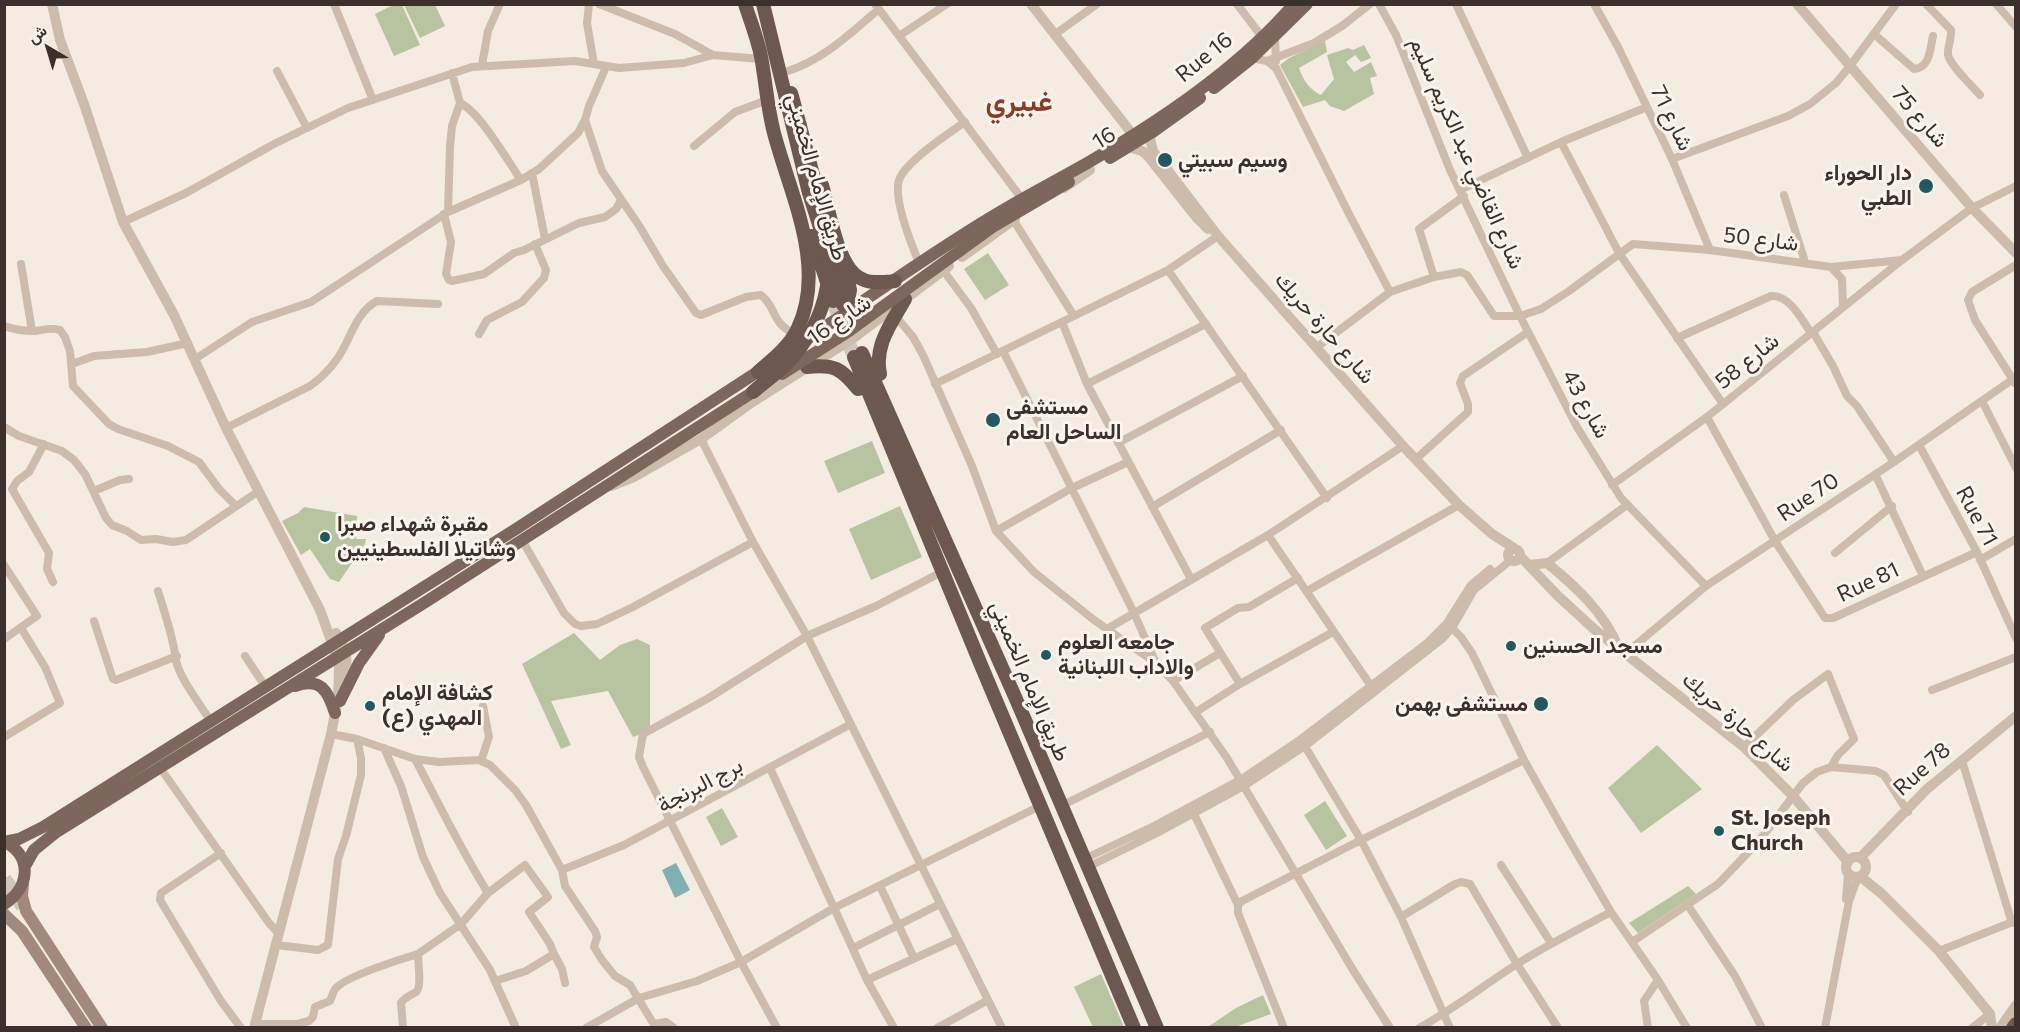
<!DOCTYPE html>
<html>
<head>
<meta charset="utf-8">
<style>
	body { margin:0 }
	#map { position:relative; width:2020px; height:1032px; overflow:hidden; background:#f4ebe1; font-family:Commissioner,Vazirmatn,sans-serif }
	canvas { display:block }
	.frame { position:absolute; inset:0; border:6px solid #3b302b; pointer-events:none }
	.north { position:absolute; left:18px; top:18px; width:60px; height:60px; -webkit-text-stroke:4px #fbf5ee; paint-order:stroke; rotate:322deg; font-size:16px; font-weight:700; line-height:24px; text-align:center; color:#3b302b }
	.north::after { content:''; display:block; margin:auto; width:21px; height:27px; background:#3b302b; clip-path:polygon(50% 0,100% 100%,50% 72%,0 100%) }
</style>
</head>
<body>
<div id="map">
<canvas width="2020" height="1032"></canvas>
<div class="frame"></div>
<div class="north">ش</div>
</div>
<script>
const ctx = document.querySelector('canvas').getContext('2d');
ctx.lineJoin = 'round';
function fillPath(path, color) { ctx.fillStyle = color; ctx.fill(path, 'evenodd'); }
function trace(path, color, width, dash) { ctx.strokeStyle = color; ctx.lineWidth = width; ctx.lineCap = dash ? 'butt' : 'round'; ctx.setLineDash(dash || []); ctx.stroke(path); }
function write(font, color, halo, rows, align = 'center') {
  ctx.font = font + ' Commissioner,Vazirmatn,sans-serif'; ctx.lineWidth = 6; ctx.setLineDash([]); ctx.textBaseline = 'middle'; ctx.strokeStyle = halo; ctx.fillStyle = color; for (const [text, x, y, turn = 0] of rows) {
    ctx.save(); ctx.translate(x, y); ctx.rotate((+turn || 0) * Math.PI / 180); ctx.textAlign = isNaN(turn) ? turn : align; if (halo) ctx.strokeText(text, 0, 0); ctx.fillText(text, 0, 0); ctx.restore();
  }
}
fillPath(new Path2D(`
	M395,4L402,5L420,45L394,56L375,14Z
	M404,5H435L445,26L420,38Z
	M1325,41L1327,52L1299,68C1303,80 1310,90 1321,95L1334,79L1327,55L1348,48L1353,50L1364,45L1371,58L1361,62L1355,55L1346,62L1354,72L1371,62L1377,76L1370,78L1374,94L1344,111L1330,106L1325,100L1303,107L1280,65L1289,58Z
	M988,253L1009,285L985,300L964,269Z
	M872,441L885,473L838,493L824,461Z
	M900,506L922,557L871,580L849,529Z
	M304,507L357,516L356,539H366L365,544L339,582L330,579L310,549L301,555L282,521L298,513Z
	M574,633L600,660L620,645L637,639L650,645V731L633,737L608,691L551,701L571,745L561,749L522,664Z
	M1657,745L1702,789L1641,833L1608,788Z
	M1325,801L1347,836L1326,850L1304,815Z
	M722,808L738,837L721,846L706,817Z
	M1688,886L1696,894L1638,933L1629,923Z
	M1101,974L1124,1027H1093L1074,987Z
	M1263,995L1271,1014L1235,1027H1208L1236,1008Z`), '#b8c4a0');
fillPath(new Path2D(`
	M676,863L690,890L675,898L662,870Z`), '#7fb0b2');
trace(new Path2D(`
	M833,301L854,357`), '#cfc6bd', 14, [14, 7]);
trace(new Path2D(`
	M4,879L23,906`), '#cfc6bd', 15, [15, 8]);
trace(new Path2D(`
	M334,4L373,100
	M589,4L587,23L594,64
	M599,4L675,34L713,55
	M875,4L1022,199
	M1237,4L1262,37
	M1379,4L1396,35L1450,170L1520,316L1577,427L1621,498L1706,586
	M1456,4L1528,158
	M1594,4L1618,47L1672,159L1710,250
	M1926,4L1951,30C1952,39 1947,47 1948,55C1950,65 1972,86 1980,95
	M1996,4L2016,27
	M1874,34L1914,69C1930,68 1930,49 1933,36
	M1054,35L1097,4
	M899,36L947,4
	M1275,37L1276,61
	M1252,58L1267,61L1276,68L1348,212L1390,292
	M1267,61L1314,43L1342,26L1370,4
	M482,65L488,31L500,4
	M277,71L307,128
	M785,72C822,61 850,34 879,9
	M460,103C480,112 507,160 521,180
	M585,120L602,171L640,227L663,266L696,313L701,315L746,297L761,295C778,309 769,320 794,334
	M1561,142L1619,253L1723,404
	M694,146L735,112L767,100
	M1672,159L1788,116L1810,104L1836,83L1850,66L1896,4
	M532,173L545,239
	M1460,190L1561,142L1647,107
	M1784,195L1805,262
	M448,212L450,146L452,126L460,103L452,73
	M444,214L451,242L446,274L449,280L452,281L484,274L514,253L524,250L579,223L605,217L616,209L621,200
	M1014,221L1074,316
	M123,222L186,193L274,144L348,108L472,67L575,61L619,68L684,63L713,55L761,59
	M21,264L32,331
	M920,265C912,246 893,199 899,180C905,162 949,133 965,122
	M1831,267L1842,279L1843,307
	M943,270L971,308L997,354
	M1168,270L1327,498
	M1434,277L1419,229L1464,196
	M893,313L913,337L923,355L972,466L996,531L1034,572L1094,620L1156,663L1173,681L1227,758L1353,970L1390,1028
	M1062,322L1087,384L1191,579
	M4,326C15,330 24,331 35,331C44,330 51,327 60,330L65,337L70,351L73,386L109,424L118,429L168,446L199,462L219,489L236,506
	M1813,332L1833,366L1847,396L1857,406L1894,462
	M479,334L487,320L522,302L544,278L546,270L535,244
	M1677,338L1771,296C1789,294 1802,320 1811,333
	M1317,347L1390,292L1434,277L1461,272L1467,275L1494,316H1520L1541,309L1569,291L1633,244L1710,250L1831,267L1902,260
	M1003,351L1134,613L1156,663
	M195,359L252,322L311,302L448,212L521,180L539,169L578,133L585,120L589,106L606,67
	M72,364L94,356L147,352L188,343
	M2015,383L1975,320L1968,300L1972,292L2016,265
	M935,384L1168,270L1218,236
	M1087,384L1206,324
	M1982,401L2016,468
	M1707,417L1775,541L1825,618H1833L1977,552
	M4,427L19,436L62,451L74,460L85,474L106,518L112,525L127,531L141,540L156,539L173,542L186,540L259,491
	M226,428L310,386C320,379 330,369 337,359C351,340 354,314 377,301L438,304
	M701,439L753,542L807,636L1002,1028
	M1118,443L1243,376
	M44,444L29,472L17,481L12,489L49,553L47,569L53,582
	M1919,445L1977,552L2016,638
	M1416,459L1468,412V404L1460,383L1463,376L1528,332
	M1875,474L1923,576
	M1612,485L1707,417L1902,260L1972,208L2016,186
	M94,491L120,480L129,479
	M1152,507L1281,430
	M996,531L1072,488L1128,462
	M1268,535L1371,686
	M522,540L564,613L575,624L581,626L597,624L633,607L753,542
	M1835,553L1892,506
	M1980,560L2016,539
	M1547,563L1627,505
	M4,565L37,616L4,639
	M158,591C165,614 173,636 176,660C179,678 201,705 211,722
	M1307,591L1459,505
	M94,621L111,673L113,679L116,680L177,656
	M1450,626L1461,637L1472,653L1524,760L1565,833L1611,912L1658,980L1687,1028
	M1107,629L1268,535L1403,446
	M1626,653L1706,586L1894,462L2016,377
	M245,656L265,686
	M1173,681L1220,653
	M1240,684L1205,628L1238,608L1249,607L1298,578
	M1932,690L2016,657
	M1196,712L1240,684L1333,632
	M331,734L357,739L415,759L439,762L479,760L490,765L515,790L526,805L562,870L565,886L595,931L597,937L594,947L602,960L615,976L630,985L656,1028
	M4,737L60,703L45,667L21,628
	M1303,743L1361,840L1401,917L1450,1028
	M1744,747L1793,700L1828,674L1854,739L1838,755L1831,767
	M384,748L401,786L423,857L440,893L490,970L516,1028
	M481,761L489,737L483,706
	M1963,764L2012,923
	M770,768L867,980L894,1028
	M161,769L269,923L279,934
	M1061,806L1210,732
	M1194,814L1238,905
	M221,853L161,893L160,900L221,1001L241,1028
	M1084,859L1154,826L1240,780L1301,739L1426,644L1447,623L1471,585L1490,569
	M1501,865L1551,943
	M1088,867L1157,833L1244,786L1305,746L1442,639L1452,628L1474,590L1511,560
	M562,870L624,845L851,724
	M880,886L914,958
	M488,893L525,865L548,897L529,912L550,944L554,954
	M1846,899L1848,874
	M1687,904L1735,976L1762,1028
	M1401,917L1455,884L1461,882L1470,884L1517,964L1558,1028
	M1632,942L1718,884L1759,841L1803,783L1817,772L1831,767L1876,771L1884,775L1908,812
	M277,945L318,950L328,945L338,859L346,836L361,775V758L357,739
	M853,948L940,904
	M1939,951L2015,921
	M867,980L957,939
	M495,981L526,971L554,954L562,969L565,983
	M255,1024H297L309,1021L313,1017L315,1007L330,1001C332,997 333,991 336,988C347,976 401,959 418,954
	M654,1024L666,1022L674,1028
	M403,1028L401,1003C405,997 410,996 416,992C422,988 418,962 418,954L461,924L488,893C461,850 439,804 415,759
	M586,1028L639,998L697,981L741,962L834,908L1040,806
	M777,1028L741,962L643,767L639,757L643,734L707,699L807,636L876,606L938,574
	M937,1028L988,1000
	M1284,1028L1238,913V905L1242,901L1361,840L1524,760
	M1419,1028C1454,1009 1484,985 1517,964C1547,945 1579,929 1611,912
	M1648,1028L1644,1001L1658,980
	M1825,1028L1849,901L1858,877
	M1972,1028L1990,1014`), '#cdbbac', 8);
trace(new Path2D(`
	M52,4L60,40L84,104L123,222L174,315L226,428L320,610L337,657L339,669L338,699L331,734L254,1028
	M1031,4L1133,135
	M1797,4L1972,208L2016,253
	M1151,133L1150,139L1153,151L1218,236L1403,446L1459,505L1492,534L1514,548
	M1129,147L1142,151L1147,155L1196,217L1208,229
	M1064,188L1090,170
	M962,257L1015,219
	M611,486L634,477L701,439L751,403L855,337L949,266
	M1508 555a6 6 0 1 1 12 0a6 6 0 1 1-12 0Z
	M1520,556L1557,595L1594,629L1744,747L1793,796L1848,862
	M1529,565L1547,563C1574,585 1605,613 1618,647
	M336,633C348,649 349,667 344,686
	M1846 867a10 10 0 1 1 20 0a10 10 0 1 1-20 0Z
	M1860,858L1927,789L2016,716
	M1861,877L1882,894L1939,951L1990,1014L1992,1028
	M2000,1028L2016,1005`), '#cdbbac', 10);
trace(new Path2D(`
	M23,884L22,896L26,911L102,1028
	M4,914L22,931L86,1028`), '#a18a7d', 12);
trace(new Path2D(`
	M1214,88L1252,58L1307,4
	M1110,158L1151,133L1200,98
	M804,341C866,300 927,256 990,218C1022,198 1056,181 1089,162C1160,121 1240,67 1294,4
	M295,686C321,677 328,691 335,713
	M340,701L359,663L379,635
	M4,842L19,839L43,827L516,529L765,367
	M25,866L34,850L55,833L424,603L753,392
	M4,904C29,889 33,858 7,843`), '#7d675c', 12);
trace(new Path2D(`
	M745,4C751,23 759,42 762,62C766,86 768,110 774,133C790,194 827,266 798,328C790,346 773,359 758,372
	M763,4L809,193L822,234
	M822,185C829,208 837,269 862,279C871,284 884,282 895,281
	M812,236L833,301
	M829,258L842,298
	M843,305L848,301L850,290L844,265
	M862,353L1016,699L1157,1028
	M854,357L981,665L1134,1028
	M807,367C834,364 841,368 858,389
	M880,374C874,345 891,324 905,299
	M2013,1028L2016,1024`), '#6c584f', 14);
trace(new Path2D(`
	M782,374L849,331L994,226L1069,182`), '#7d675c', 12);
trace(new Path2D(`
	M753,392C769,378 788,366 800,348C842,292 830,240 814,178C806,150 799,121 791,93`), '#6c584f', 14);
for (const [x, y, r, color] of [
	[1165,160,8,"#1f5a5e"],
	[1926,186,8,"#1f5a5e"],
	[993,420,8,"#1f5a5e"],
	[325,537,6,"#1f5a5e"],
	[1511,646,6,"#1f5a5e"],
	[1046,655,6,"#1f5a5e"],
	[1541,704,8,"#1f5a5e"],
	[370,706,6,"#1f5a5e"],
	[1719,831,6,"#1f5a5e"]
]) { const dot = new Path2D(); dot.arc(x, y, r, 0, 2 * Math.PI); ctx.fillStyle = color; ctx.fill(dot); trace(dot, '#fbf5ee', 2); }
write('22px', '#3b302b', '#fbf5ee', [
	["Rue 16",1204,57,-39],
	["شارع 75",1920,117,49],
	["شارع 71",1672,118,64],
	["16",1104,138,-31],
	["شارع القاضي عبد الكريم سليم",1467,153,66],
	["طريق الإمام الخميني",817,177,74],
	["شارع 50",1761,239,7],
	["شارع 16",839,320,-34],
	["شارع حارة حريك",1325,328,49],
	["شارع 58",1747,361,-39],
	["شارع 43",1586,404,61],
	["Rue 70",1808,497,-34],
	["Rue 71",1977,516,62],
	["Rue 81",1868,582,-25],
	["طريق الإمام الخميني",1030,681,67],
	["شارع حارة حريك",1738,722,41],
	["Rue 78",1922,769,-42],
	["برج البرنجة",700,785,-28]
]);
write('bold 22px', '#3b302b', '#fbf5ee', [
	["وسيم سبيتي",1178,160],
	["دار الحوراء",1912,173,"right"],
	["الطبي",1912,198,"right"],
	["مستشفى",1006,407],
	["الساحل العام",1006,432],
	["مقبرة شهداء صبرا",337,524],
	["وشاتيلا الفلسطينيين",337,549],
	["جامعه العلوم",1058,642],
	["والاداب اللبنانية",1058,667],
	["مسجد الحسنين",1523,646],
	["كشافة الإمام",382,693],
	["المهدي (ع)",382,718],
	["مستشفى بهمن",1528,704,"right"],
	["St. Joseph",1731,818],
	["Church",1731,843]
], 'left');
write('bold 28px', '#8c3b22', '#fbf5ee', [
	["غبيري",1019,102]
]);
</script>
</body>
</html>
